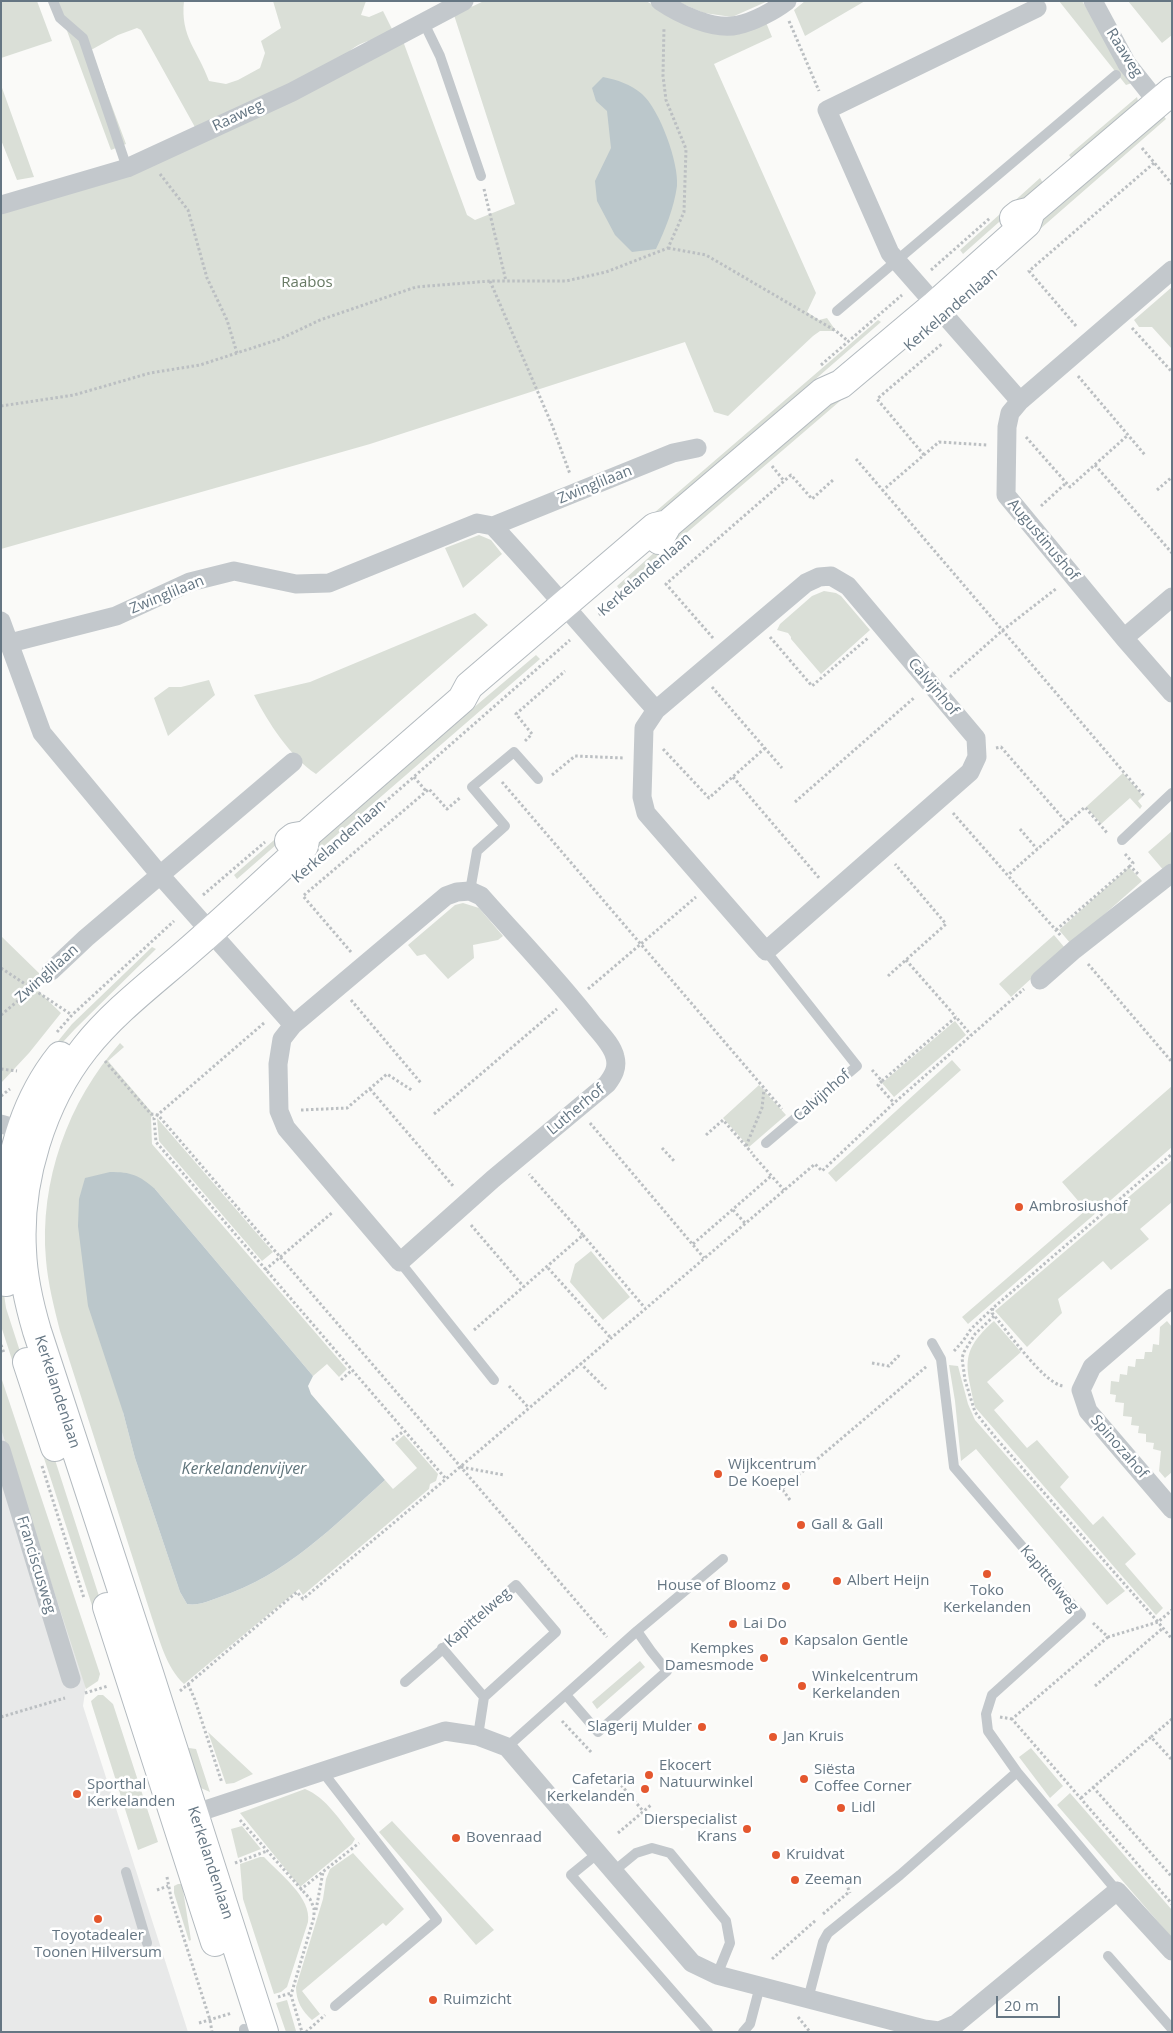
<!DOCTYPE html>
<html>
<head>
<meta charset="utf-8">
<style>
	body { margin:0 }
	#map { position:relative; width:1173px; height:2033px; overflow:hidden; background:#fafaf8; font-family:"Open Sans",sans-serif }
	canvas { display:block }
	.frame { position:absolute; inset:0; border:2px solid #657683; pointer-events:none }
	.scale { position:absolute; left:996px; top:1996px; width:64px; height:22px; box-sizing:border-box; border:2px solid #657683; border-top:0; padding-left:6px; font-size:15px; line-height:18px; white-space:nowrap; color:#657683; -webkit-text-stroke:4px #fff; paint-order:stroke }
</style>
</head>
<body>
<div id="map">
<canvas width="1173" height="2033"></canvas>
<div class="frame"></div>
<div class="scale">20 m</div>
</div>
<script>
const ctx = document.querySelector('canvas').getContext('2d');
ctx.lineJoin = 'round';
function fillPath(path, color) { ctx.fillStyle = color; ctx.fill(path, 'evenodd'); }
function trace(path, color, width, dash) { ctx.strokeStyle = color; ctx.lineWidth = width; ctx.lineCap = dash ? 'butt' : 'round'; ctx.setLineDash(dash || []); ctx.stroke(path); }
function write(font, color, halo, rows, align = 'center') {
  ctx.font = font + ' "Open Sans",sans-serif'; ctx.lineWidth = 5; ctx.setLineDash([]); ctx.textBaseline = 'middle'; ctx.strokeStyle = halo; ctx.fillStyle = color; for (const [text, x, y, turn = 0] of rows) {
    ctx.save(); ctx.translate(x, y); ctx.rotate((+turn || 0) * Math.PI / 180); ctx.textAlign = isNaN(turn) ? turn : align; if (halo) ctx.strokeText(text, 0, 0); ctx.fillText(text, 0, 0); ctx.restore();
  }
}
fillPath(new Path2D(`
	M1,1424L86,1685L83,1706L188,2032H1Z`), '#e8e9e9');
fillPath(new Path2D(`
	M1,1H37L52,41L1,58Z
	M56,1H184C180,37 198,50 209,81L226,84L238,80L260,68L265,53L261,41L281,28L273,1H366L361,15L369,17L383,11L392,29C386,33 380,37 374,39C363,43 357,44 349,52L293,82L196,129L141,30L137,28L118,35L91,50L126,144L111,150Z
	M484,1H646L682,21L765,20L772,37L714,64L816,293L807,312L819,320L827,318L836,331H820L813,336L728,416L714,412L685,342L370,444L1,549V213L356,66C370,64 370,60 381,52C387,48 396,44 403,41L467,215L475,220L515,204L454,15Z
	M676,1H768L732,17L704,13Z
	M805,1H865L805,36L794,10Z
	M1059,1H1082L1132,83L1126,85Z
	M1128,1H1172V35L1162,43Z
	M1,85L34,177L17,180L1,140Z
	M1137,97L1138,101L1072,159L1069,155Z
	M1161,112L1166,119L984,278L1028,228Z
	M1040,178L1043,183L963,254L960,250Z
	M1172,287V349L1152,327H1139L1134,320Z
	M878,320L881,322L607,561L604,556Z
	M878,361L882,365L620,590L617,586L656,551Z
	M479,535L491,540L502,554L463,588L445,548Z
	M824,591L836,593L841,596L870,630L821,674L791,639V637L788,633L777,630L780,624L812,596Z
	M475,613L488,625L316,774C291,758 267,721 254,695L310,682Z
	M536,655L540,659L257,904L253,900L395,774Z
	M209,680L215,695L168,736L154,698L169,687H181Z
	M1123,773L1143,796L1138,801L1142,806L1140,809L1130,798L1101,824L1086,807Z
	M289,827L292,831L237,879L234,875Z
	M1172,831V867L1165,872L1148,852Z
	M1129,867L1142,881L1071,944L1059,930Z
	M463,903L479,908L503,936L498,940L473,945L474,958L448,979L425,954L417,956L408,945L455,905Z
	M1054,935L1065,948L1011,997L999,984Z
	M1,936L43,977L33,986L61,1013L29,1053L1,1083Z
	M152,947L156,949L75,1029L63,1042L39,1077L32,1073L72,1024Z
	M955,1021L966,1035L894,1097L882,1083Z
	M120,1043L124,1047L108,1061L154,1115L151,1117L152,1144L347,1369L339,1377L327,1364L313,1376L155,1189L123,1412L135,1458L180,1592L187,1604C198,1606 209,1601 220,1597C286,1575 334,1526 385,1480L393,1489L417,1468L395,1443L404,1435L438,1474L436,1481L430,1484L429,1489L303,1595L299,1589L184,1684C166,1667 160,1641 152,1618L60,1331C54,1307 48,1284 46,1260C39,1182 68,1101 120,1043Z
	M952,1060L961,1070L836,1182L828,1173Z
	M759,1085L786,1115L749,1147L723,1118Z
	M1172,1086V1147L968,1324L962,1317L1086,1210L1062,1182Z
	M157,1118L273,1252L262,1261L159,1141Z
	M1172,1160V1202L1140,1229L1149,1239L1111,1270L1103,1261L1058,1299L1062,1313L1027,1347L995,1311Z
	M591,1251L630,1297L603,1320L570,1282L575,1264Z
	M1,1273L6,1308L108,1624L139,1750L2,1329Z
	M994,1321L1021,1352L987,1382L1004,1401L994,1410L1027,1448L1037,1440L1069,1477L1060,1487L1093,1525L1103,1516L1136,1554L1125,1564L1163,1608L1156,1615L975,1407C966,1365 959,1352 994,1321Z
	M1167,1321L1172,1327V1472L1165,1478L1159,1471L1161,1451L1153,1449L1154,1443L1146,1442V1434L1138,1433L1139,1426L1131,1425L1132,1417L1123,1416L1124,1403L1115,1402L1116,1395L1110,1394L1111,1381L1119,1382L1120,1374L1127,1375L1128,1366L1135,1367L1136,1359H1144L1145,1352H1152L1153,1344L1159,1345L1160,1327Z
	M949,1365L958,1366L968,1404L975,1420L1125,1591L1107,1605L976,1449L961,1461L955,1401Z
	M1,1377L100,1674L98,1681L86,1689L1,1429Z
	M640,1661L645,1667L597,1709L592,1702Z
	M98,1695H103L113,1704L158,1842L138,1850L92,1705L91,1701Z
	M208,1732L253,1774L234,1783L226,1784Z
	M189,1748L196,1749L210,1792L194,1785L179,1752Z
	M1031,1748L1063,1786L1050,1798L1019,1757Z
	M305,1789C326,1797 341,1822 355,1839L352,1844L300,1887L240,1813Z
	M1070,1793L1172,1910V1938L1057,1805Z
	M392,1821L494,1930L476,1945L379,1832Z
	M242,1826L261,1849L238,1858L231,1829Z
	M353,1853L404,1909L386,1926L383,1923L302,1991L320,2014L312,2020C302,2011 296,2001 296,1987L323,1899L326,1879L330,1869Z
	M260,1857H264C280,1874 312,1898 308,1922L287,1987L281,1992L274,1994L243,1899L240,1864Z
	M178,1884H182L191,1940L189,1941L174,1893V1886Z
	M287,2000L296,2031V2032H286L276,2003Z`), '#dadfd7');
fillPath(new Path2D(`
	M603,77C618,80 630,84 642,94C660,110 679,163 677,186C674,208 665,230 656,249L632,252L615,235L597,201L595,181L611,148L607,111L596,101L592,88Z
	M110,1172C131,1172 139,1175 155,1189L313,1376L308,1386L311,1394L385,1480C334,1526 286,1575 220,1597C209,1601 198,1606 187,1604L180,1592L135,1458L123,1412L88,1306L78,1226L79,1199L85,1178Z`), '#bbc7cb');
const secondary = new Path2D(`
	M1014,218L1019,214L1031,211L1172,91
	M659,540L668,524L823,392L841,384L935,305L1027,223L1031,211
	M289,841L294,837L306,835L462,699L469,686L655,527L668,524
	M1,1214C13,1156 21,1105 60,1056
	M1,1219L6,1282
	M27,1362L55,1447
	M107,1607L215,1942
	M264,2032L149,1673L37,1331C29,1304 23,1278 22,1250C18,1181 42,1102 85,1048C115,1010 156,980 192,948C230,915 267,880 304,846L306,835`);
trace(secondary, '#b3babf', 30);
trace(new Path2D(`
	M789,21L819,91
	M1142,148L1172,184
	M160,174L188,210L207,278L227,320L237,353
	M484,189L506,281
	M668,248L706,255L836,331L848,341
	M931,270L990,218
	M490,281L552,425L570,474
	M1076,326L1029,271L1154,163
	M1132,328L1172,372
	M821,365L902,295
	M1078,376L1145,455
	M1,406L74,395L150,373L200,365L280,339L320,320L416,287L490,281H566L606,272L668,248L684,212L686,149L666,100L663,76L664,27
	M1026,437L1070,487L1128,435
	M924,455L877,399L943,343
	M856,459L1145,797
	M1095,465L1172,553
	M772,466L784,481
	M1157,490L1172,477
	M882,491L939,442L987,445
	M1041,506L1066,483
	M599,615L658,563
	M770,637L812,686L868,638
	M713,638L666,584L791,475L812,499L833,480
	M950,677L1003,630L1057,588
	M712,687L782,768
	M525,741L532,734L516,714L565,671
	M996,748L1001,747L1067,823L1008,875
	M663,749L709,798L765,748
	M552,775L575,756L624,758
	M414,777L426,791
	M733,777L820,879
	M502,782L782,1109
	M795,802L915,697
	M953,813L1061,936
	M1067,823L1085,807L1108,834
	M1020,829L1037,849
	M328,852L570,640
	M1125,854L1133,863L1130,866L1139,875
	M203,895L265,842
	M1056,930L1130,866
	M351,952L303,896L429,789L447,809L461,797
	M906,960L956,1017
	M1088,964L1172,1062
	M1,968L72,1015
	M888,976L946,924L895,864
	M588,989L696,897
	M351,1000L421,1083
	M1,1015L38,984
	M264,1023L154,1118L156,1142L446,1479
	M57,1032L72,1015L174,921
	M105,1061L151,1114L158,1115L607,1637
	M1,1069L17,1071
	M872,1070L882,1081L878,1085L894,1103
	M882,1081L956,1017L971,1035
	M370,1089L454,1187
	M1,1096L10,1089
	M301,1110L347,1108L387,1074L413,1091
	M434,1114L557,1009
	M590,1123L704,1258
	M706,1135L723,1120L752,1153
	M746,1146L762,1108L764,1089
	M662,1148L675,1162
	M753,1155L784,1190
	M733,1210L745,1223
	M471,1225L524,1287
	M583,1235L645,1308
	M693,1244L771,1176
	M548,1268L610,1337
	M265,1270L333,1212
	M993,1308L992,1313C1007,1330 1043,1383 1063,1386
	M994,1316L975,1334L964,1352L962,1358L965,1380L975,1412L995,1437L1158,1622L1172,1610
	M474,1330L583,1235L529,1174
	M1,1345L4,1353
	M954,1351L963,1341L971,1329L993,1308L1172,1154
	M580,1363L606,1389
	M872,1363L889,1366L898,1356L900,1357
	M341,1380L352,1370
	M509,1386L528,1407
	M392,1440L404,1431
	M42,1466L84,1598
	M461,1467L504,1475
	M790,1500L782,1489L927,1366
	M1093,1623L1108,1637L1158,1622L1172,1639
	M1108,1637L1012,1719L1172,1904
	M188,1684L195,1700L222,1783
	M1095,1686L1163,1628
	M180,1691L297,1592L303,1599L446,1479L815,1164L822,1171L894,1103L1024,989
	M85,1693L108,1686
	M1,1717L65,1698
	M1000,1717L1012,1719
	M1172,1719L1151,1737L1172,1760
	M562,1721L592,1753
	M621,1785L643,1811
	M1093,1787L1172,1877
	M1081,1798L1151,1737
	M240,1820L310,1899L314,1908V1917L291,1995L302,2032
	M618,1833L651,1805
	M235,1863L267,1851
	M167,1877L171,1898L210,2020L212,2032
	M846,1883L850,1893
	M157,1890L168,1886
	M300,1890L359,1843
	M316,1910L323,1872
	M823,1914L849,1892
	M772,1959L816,1920
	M278,1997L291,1993
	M798,2017L810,2032
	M199,2023L232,2013
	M306,2032L325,2015`), '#bbbfc2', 3, [2.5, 2.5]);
trace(new Path2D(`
	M53,1L60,18L83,38L127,168
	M424,23L440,56L481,176
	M837,311L1116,75
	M1122,840L1172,793
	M470,891L477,851L505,826L472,787L514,752L538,779
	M766,951L857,1066L766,1143
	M400,1262L494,1380
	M932,1343L941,1359L954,1467L1081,1615L992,1695L986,1714L988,1731L1017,1772L1117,1891
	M442,1648L484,1697
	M405,1682L516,1585L556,1632L484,1697L478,1736
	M566,1695L598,1732L667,1671L651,1651L637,1631
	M507,1747L637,1631L723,1559
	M322,1771L437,1920L335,2006
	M598,1853L571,1875L708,2032
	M614,1871L636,1853L652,1848L670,1853L726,1921L730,1943L717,1975
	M126,1872L147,1943
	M1108,1956L1172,2029
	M808,1999L823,1942L828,1933L900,1875L1017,1772
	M244,2032V2029
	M743,2032L750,2024L760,1986`), '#c3c8cc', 10);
trace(new Path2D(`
	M660,1C679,14 714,31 738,25C753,22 774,11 787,1
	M1093,1L1127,64L1158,103
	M1,205L127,168L292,92L464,1
	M1172,270L1020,401L1010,413L1007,427L1006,495L1124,638L1172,597
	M1020,401L890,253L827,110L1037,8
	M493,526C549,586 601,649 656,710
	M831,576L848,586L976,738L977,757L970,772L766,951L646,813L642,797L644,728L656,710L806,583L819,577Z
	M1,621L42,733L160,875L293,1025
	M1124,638L1172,693
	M10,643L116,616L190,582L234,571L296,584L329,583L477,523L493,526L673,453L697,448
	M470,891L481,896C518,938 557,978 591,1022C599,1032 612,1044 615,1057C618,1068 613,1076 607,1084L493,1179L400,1262L286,1128L279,1111L278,1064L282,1039L293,1025L446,896L457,892Z
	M51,971L86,938L293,762
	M1040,980L1074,950L1172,873
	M1,1124L32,1133
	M1172,1298L1092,1367L1081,1390L1088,1411L1172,1509
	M1,1450L71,1679
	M184,1817L445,1731L478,1736L507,1747L692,1963L717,1975L924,2029L939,2031L956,2024L1117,1891L1172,1951`), '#c3c8cc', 19);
trace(secondary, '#fff', 28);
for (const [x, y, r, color] of [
	[1019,1207,5,"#e4572e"],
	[718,1474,5,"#e4572e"],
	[801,1525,5,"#e4572e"],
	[987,1574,5,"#e4572e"],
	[837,1581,5,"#e4572e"],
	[786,1586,5,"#e4572e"],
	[733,1624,5,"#e4572e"],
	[784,1641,5,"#e4572e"],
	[764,1658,5,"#e4572e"],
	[802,1686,5,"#e4572e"],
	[702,1727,5,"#e4572e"],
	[773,1737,5,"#e4572e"],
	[649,1775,5,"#e4572e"],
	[804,1779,5,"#e4572e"],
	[645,1789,5,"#e4572e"],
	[77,1794,5,"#e4572e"],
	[841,1808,5,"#e4572e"],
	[747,1829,5,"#e4572e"],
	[456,1838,5,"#e4572e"],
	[776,1855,5,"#e4572e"],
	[795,1880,5,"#e4572e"],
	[98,1919,5,"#e4572e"],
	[433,2000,5,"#e4572e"]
]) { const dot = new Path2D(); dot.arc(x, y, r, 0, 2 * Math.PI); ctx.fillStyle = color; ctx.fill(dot); trace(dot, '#fff', 2); }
write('15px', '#657683', '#fff', [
	["Raaweg",1124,53,58],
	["Raaweg",238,116,-25],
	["Kerkelandenlaan",951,310,-41],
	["Zwinglilaan",595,485,-22],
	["Augustinushof",1043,540,50],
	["Kerkelandenlaan",645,575,-41],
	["Zwinglilaan",167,595,-22],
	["Calvijnhof",933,687,50],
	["Kerkelandenlaan",339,842,-41],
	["Zwinglilaan",47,974,-42],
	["Calvijnhof",822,1096,-41],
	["Lutherhof",576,1110,-40],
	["Kerkelandenlaan",57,1392,72],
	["Spinozahof",1119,1447,49],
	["Franciscusweg",36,1565,73],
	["Kapittelweg",1049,1579,50],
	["Kapittelweg",478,1618,-41],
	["Kerkelandenlaan",210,1863,72]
]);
write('15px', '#687a64', '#fff', [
	["Raabos",307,283]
]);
write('15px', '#657683', '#fff', [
	["Ambrosiushof",1029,1207],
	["Wijkcentrum",728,1465],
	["De Koepel",728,1482],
	["Gall & Gall",811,1525],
	["Albert Heijn",847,1581],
	["House of Bloomz",776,1586,"right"],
	["Toko",987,1591,"center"],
	["Kerkelanden",987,1608,"center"],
	["Lai Do",743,1624],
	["Kapsalon Gentle",794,1641],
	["Kempkes",754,1649,"right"],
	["Damesmode",754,1666,"right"],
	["Winkelcentrum",812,1677],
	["Kerkelanden",812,1694],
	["Slagerij Mulder",692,1727,"right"],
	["Jan Kruis",783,1737],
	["Ekocert",659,1766],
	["Natuurwinkel",659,1783],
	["Siësta",814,1770],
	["Coffee Corner",814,1787],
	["Cafetaria",635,1780,"right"],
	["Kerkelanden",635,1797,"right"],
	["Sporthal",87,1785],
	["Kerkelanden",87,1802],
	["Lidl",851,1808],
	["Dierspecialist",737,1820,"right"],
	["Krans",737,1837,"right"],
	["Bovenraad",466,1838],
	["Kruidvat",786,1855],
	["Zeeman",805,1880],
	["Toyotadealer",98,1936,"center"],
	["Toonen Hilversum",98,1953,"center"],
	["Ruimzicht",443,2000]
], 'left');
write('italic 16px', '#60757c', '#fff', [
	["Kerkelandenvijver",244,1469]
]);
</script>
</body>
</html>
